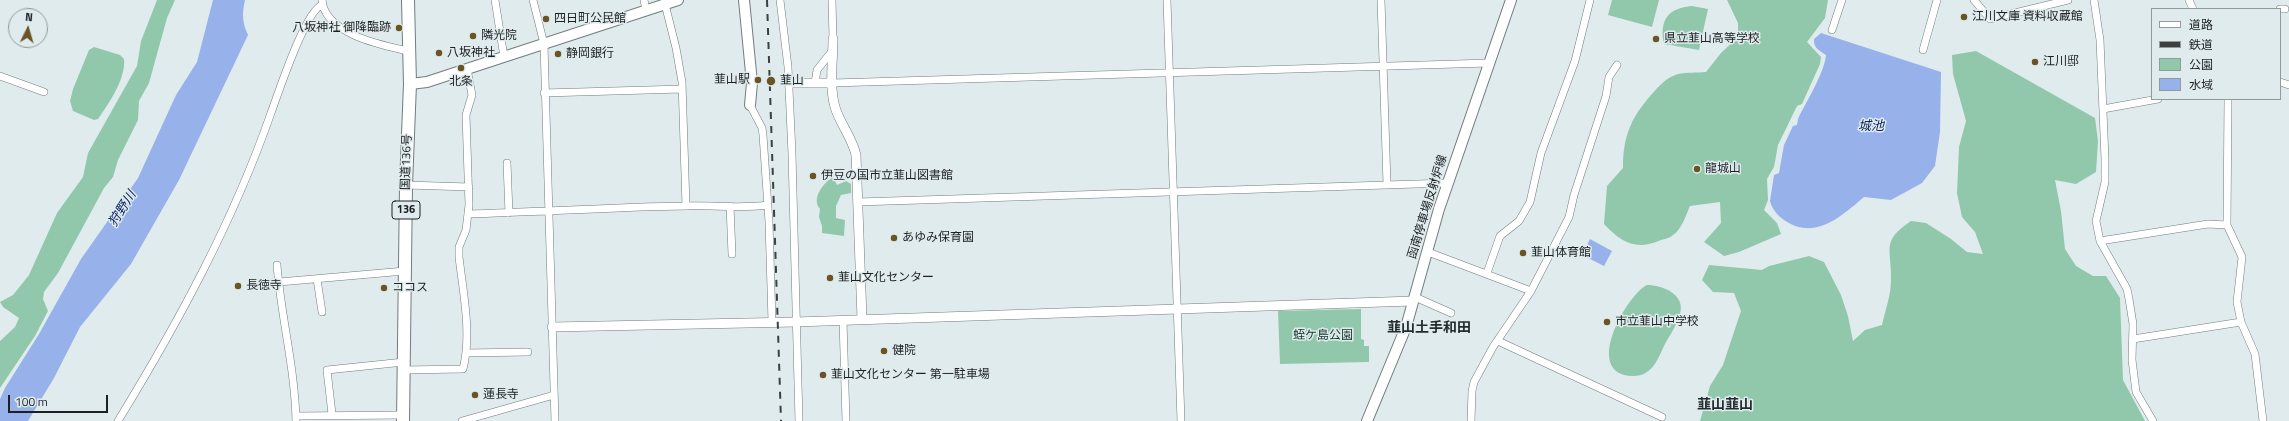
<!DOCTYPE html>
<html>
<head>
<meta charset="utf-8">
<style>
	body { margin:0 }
	#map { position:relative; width:2289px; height:421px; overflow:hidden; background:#e0ebee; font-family:"Titillium Web","Noto Sans JP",sans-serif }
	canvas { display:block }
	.legend { position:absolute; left:2151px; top:8px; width:130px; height:92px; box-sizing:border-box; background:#e0ebee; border:1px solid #929a9c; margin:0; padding:5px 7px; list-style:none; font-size:12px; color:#1c2021 }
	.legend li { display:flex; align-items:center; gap:8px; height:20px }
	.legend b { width:20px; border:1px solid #929a9c }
	.north { position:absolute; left:8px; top:8px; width:40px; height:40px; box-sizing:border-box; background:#e0ebee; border:1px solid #929a9c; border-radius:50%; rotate:5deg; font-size:11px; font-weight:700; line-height:16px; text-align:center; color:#1c2021 }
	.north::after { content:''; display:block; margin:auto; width:14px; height:18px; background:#6a5424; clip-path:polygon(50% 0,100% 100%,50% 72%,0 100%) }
	.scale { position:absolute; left:8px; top:395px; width:100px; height:18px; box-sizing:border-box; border:2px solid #1c2021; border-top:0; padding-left:5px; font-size:12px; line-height:14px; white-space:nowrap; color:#1c2021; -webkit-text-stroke:3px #e0ebee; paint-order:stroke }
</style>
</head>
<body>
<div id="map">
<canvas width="2289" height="421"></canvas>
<ul class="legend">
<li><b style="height:5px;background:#fff"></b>道路</li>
<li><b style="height:5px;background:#3b4042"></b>鉄道</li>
<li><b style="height:11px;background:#91c8ac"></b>公園</li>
<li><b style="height:11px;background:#97b2ea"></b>水域</li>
</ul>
<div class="north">N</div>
<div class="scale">100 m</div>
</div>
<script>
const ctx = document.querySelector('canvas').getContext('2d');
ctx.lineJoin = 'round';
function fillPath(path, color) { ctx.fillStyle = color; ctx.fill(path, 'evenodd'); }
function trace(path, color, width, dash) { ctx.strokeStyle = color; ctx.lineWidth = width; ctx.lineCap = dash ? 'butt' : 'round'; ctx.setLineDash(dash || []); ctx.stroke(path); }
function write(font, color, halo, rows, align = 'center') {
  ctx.font = font + ' "Titillium Web","Noto Sans JP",sans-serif'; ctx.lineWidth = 3; ctx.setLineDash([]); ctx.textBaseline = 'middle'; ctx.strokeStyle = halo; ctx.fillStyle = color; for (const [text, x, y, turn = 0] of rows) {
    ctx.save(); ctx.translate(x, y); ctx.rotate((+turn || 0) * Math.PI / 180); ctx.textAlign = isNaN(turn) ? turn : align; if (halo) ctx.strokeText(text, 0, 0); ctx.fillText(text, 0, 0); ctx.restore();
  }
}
fillPath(new Path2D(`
	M157,0H175L167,18L149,83L139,101L138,120L118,160L113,177L104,188L58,273L44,292L43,299L48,311L35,336L0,388V341L15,327L19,318L3,307L0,302L13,295L29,275L57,213L83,177L88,153L137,66L141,41Z
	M1612,0H1659L1652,27L1608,15Z
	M1727,0H1828L1825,18L1807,42L1821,57L1820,64L1802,104L1797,106L1778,145L1774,167L1767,179L1768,200L1764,210L1777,223L1781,234L1739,252L1724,256L1704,242L1721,223L1720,202L1690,206C1686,215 1682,229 1673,235C1670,238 1665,239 1661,240C1636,251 1622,243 1604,224L1607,186L1623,168C1623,136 1631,118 1651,95C1659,86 1667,77 1678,74C1687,72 1697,73 1706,72L1721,53L1738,37V23Z
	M1692,6L1708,9L1699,50L1664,44C1659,20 1668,8 1692,6Z
	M94,47L120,55L124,59C126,79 109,103 98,119L94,120L73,111L70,101L73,89L89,50Z
	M1976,51L2095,118L2098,141L2096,172L2076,184L2055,180L2061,211L2065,249L2076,266L2093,276H2106L2120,298L2123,380L2145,421H1700L1710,386L1723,365L1741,311L1734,293L1713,292L1702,280L1709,265L1762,270L1769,266L1809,256L1824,262L1841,295L1848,316L1853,341L1865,330L1882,325C1885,311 1891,295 1891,280C1892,248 1880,242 1911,221L1926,223L1951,239L1967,252L1983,254L1975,232L1962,217L1957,193L1959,147L1966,121L1953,74L1952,55Z
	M833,177L837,185L846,181L851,184V193L841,195L836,206V218L845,220L844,236L822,233V226L819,217L820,209C811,199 823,183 833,177Z
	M1647,285C1662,285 1686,294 1680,314C1677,325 1670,335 1665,344C1660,354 1656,366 1647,372C1643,375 1637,376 1633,376C1581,375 1627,294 1647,285Z
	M1361,309V339L1364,340V346H1369V362L1280,364L1278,311Z`), '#91c8ac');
fillPath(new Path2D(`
	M213,0H245C242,13 242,22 248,35L179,180L131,264L80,327L54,378L28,421H0V399L5,388L39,334L81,259L138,178L176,95L197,62Z
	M1821,33L1941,72L1940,132L1935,166L1922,183L1891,200L1864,197C1843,215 1816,240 1787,222C1780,218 1772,210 1770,201L1774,175L1779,173L1784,145L1793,126L1797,125L1798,119C1807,100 1824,74 1826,55C1820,51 1813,48 1814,39Z
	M1590,239L1612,251L1604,266L1582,255Z`), '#97b2ea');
const minor = new Path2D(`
	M322,0C325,34 381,45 408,51
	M495,0L504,57
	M533,0L544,44L555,421
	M644,0L646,10
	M780,0L788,67L792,154L799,421
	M832,0L833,39
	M1167,0L1181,421
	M1381,0L1387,184
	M1974,0L1990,19L2068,0
	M2094,0L2100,40L2105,159V182L2096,221L2100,241L2127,289L2129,299L2133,324L2132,360L2136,392L2153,421
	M2189,0L2193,9
	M665,4L676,48L682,82L686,206
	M2280,9H2285
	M1832,30L1842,0
	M1923,50L1937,0
	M0,76L44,92
	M2280,82L2289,85
	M815,83L817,70L833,50
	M833,83L1489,63
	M544,93L682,89
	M2228,99L2227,225L2242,257L2237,302L2241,322L2255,354L2263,421
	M750,105L762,128L763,135L769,222L772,322
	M2103,109L2158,99
	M507,163L509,213
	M406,185L469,187
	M858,202L1448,183
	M730,206L732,254
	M468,214C541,212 614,207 686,206C714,205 741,209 768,205
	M2100,241L2208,224L2227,225
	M1428,252L1531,291
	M277,265C281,317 295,368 296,421
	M1487,273L1500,236L1519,221L1530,202L1541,153L1575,61L1590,0
	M317,279L322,312
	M279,282L405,271
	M1415,297L1451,313
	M843,320L846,421
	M2133,339L2241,322
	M1498,341L1662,417
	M466,353L528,352
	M404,370L463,369C472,334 463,292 459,257V247L466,230L469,205L466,115L472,95L467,69
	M332,414L327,370L404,362
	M296,416L403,415
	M118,421C178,323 233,222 271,113C278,94 305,11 322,5
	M462,421L554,395
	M1471,421L1472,391L1474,382L1493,347L1531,291L1569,217L1574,195L1606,96L1609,77L1617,65`);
const tertiary = new Path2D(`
	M833,39C833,60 829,86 835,107C840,124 852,137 856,155L862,319
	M789,83H833
	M552,327L796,322L1413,301`);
const secondary = new Path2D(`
	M744,0L752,83L750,105
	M410,84L427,82L678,0
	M1367,421L1406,327L1439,209L1511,0`);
const trunk = new Path2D(`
	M403,421L406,185L410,84L408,0`);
trace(minor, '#727c7e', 8);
trace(tertiary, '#727c7e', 10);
trace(secondary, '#727c7e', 12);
trace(trunk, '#727c7e', 14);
trace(minor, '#fff', 7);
trace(tertiary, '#fff', 9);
trace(secondary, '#fff', 10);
trace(trunk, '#fff', 12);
trace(new Path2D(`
	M767,0L781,421`), '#3b4042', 2, [7, 7]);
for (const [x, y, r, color] of [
	[1964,17,4,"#6a5424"],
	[546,19,4,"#6a5424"],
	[399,28,4,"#6a5424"],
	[473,36,4,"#6a5424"],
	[1656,39,4,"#6a5424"],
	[439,53,4,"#6a5424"],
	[558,54,4,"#6a5424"],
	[2035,62,4,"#6a5424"],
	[461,68,4,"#6a5424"],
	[758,80,4,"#6a5424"],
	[771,81,5,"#6a5424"],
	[1697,169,4,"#6a5424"],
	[813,176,4,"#6a5424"],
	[894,238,4,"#6a5424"],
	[1523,253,4,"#6a5424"],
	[830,278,4,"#6a5424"],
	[238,286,4,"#6a5424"],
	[384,288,4,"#6a5424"],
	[1607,322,4,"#6a5424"],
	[884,351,4,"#6a5424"],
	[823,375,4,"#6a5424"],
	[475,395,4,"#6a5424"]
]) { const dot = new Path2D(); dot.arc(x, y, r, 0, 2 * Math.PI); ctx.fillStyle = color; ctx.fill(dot); trace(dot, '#e0ebee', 1.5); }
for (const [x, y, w] of [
	[406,210,28]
]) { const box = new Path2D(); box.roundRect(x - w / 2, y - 9, w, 18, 3); ctx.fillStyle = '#e0ebee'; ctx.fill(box); trace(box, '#1c2021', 1); }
write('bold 11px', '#1c2021', null, [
	["136",406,210]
]);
write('12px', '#1c2021', '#e0ebee', [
	["江川文庫 資料収蔵館",1972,17],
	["四日町公民館",554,19],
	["八坂神社 御降臨跡",391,28,"right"],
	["隣光院",481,36],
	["県立韮山高等学校",1664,39],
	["八坂神社",447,53],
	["静岡銀行",566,54],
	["江川邸",2043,62],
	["韮山駅",750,80,"right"],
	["韮山",780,81],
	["北条",461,82,"center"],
	["龍城山",1705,169],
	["伊豆の国市立韮山図書館",821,176],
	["あゆみ保育園",902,238],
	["韮山体育館",1531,253],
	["韮山文化センター",838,278],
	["長徳寺",246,286],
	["ココス",392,288],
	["市立韮山中学校",1615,322],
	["健院",892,351],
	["韮山文化センター 第一駐車場",831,375],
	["蓮長寺",483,395]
], 'left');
write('12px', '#1c2021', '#e0ebee', [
	["国道136号",407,162,-88],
	["函南停車場反射炉線",1428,207,-73]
]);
write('12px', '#143425', '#e0ebee', [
	["蛭ケ島公園",1323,336]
]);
write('italic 13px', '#0d2464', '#e0ebee', [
	["城池",1871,127],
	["狩野川",123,209,-58]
]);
write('bold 14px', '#222b2d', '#e0ebee', [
	["韮山土手和田",1429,329],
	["韮山韮山",1725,406]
]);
</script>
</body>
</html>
